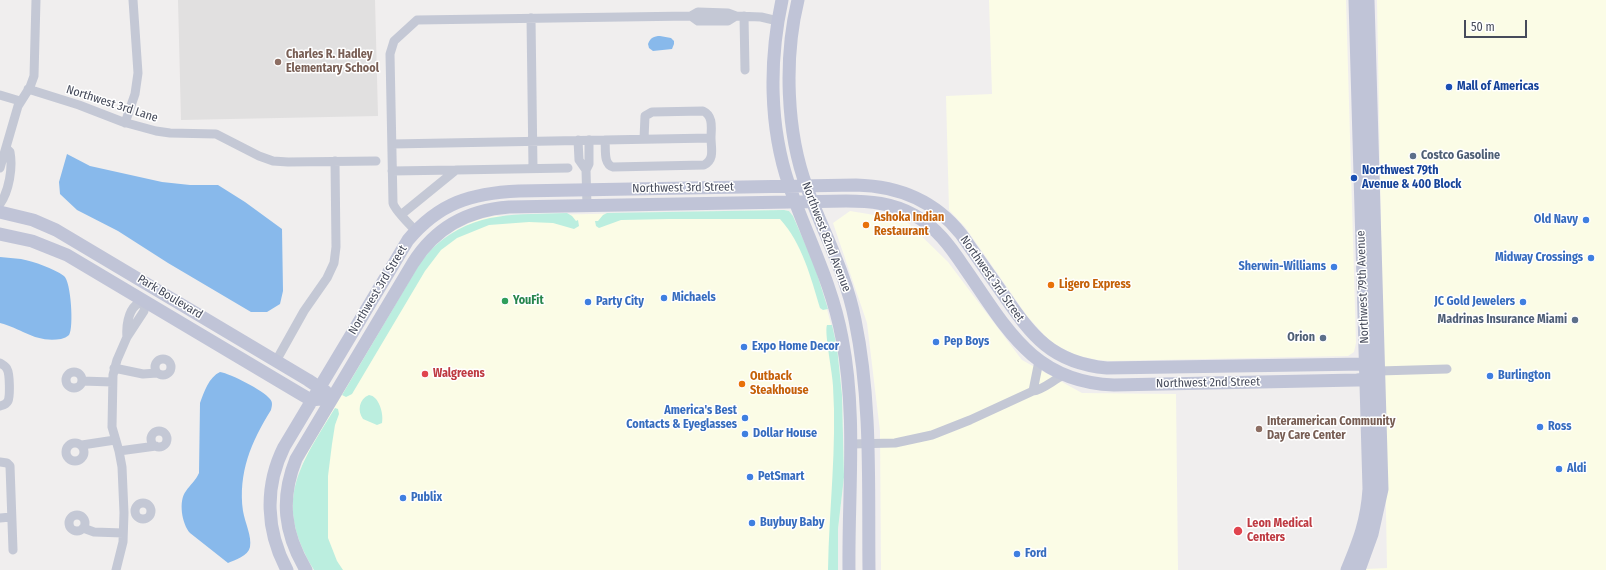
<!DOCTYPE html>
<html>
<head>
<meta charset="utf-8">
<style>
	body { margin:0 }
	#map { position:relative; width:1606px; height:570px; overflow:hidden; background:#f0eeee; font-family:"Fira Sans Condensed",sans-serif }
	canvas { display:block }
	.scale { position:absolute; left:1464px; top:20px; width:63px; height:18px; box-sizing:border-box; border:2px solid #464b5b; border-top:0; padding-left:5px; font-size:12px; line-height:14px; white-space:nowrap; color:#464b5b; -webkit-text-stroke:3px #fff; paint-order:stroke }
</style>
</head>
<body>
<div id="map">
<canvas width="1606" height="570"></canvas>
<div class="scale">50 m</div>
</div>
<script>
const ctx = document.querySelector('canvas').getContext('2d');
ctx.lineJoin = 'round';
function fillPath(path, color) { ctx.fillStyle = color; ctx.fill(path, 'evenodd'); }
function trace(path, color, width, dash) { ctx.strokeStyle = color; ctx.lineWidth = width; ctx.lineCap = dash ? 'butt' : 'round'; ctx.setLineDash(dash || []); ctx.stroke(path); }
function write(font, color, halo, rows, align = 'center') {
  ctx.font = font + ' "Fira Sans Condensed",sans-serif'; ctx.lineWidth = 3; ctx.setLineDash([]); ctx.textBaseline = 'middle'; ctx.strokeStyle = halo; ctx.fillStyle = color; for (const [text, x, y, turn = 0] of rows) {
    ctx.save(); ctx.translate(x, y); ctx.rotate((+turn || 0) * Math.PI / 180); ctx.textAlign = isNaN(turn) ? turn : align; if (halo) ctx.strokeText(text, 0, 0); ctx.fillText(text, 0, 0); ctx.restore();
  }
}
fillPath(new Path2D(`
	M989,0H1346L1356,343L1354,352L1348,356L1111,361L1098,360L1075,355L1053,343L1045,336L1027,316L965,227L949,210L946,96L992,94Z
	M1377,0H1606V570H1346L1387,568Z
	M784,210L789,211L793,216L820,283L837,347L842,395L844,477L838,529V570H314L310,563L294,495L300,470L306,455L420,263L454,231L476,220L494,216Z
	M850,211L905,220L948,262L1022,360L1082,393L1176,394L1178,570H881L880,431L867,323L833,223Z`), '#fbfce6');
fillPath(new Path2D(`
	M178,0H375L378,116L181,120Z`), '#e1e0e0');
fillPath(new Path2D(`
	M784,210L789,211L793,216L814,264L828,309L823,310L820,308C811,278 802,243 780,219H669L621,220L599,228L596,226L595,221H598L603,215L607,213Z
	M567,213L572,216L576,221L578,220L579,226L574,229L553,223L529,222L489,225L457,238L441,250L425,271L352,394L346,397L342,395L420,263C425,257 430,250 436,245C476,210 518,215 567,213Z
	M827,325H832L837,347L842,395L844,477L838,529V570H828C829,509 837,447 833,386C833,375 824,332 827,325Z
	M369,395C379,396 384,414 382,423L377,425L363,419C357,411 359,399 369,395Z
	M335,408L338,409L339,414L335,425L332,444L328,476V538L337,561L343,570H314C273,502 298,468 335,408Z`), '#bbeedf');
fillPath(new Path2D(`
	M660,36L671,38L674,41V44L672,49L653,51L649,48L648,44C650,38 654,36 660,36Z
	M67,154L90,166L162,182L190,185H218L245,202L282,229L283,291L280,304L267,312H251L168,263L118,231L77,210L60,194L59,182Z
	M0,257C7,258 14,258 21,259C35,262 53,268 64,276C71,281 74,328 69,335C67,337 64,338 61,339C35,343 23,329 0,323Z
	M220,372C231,374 263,390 270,399C273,402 272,406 271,410C251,442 238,473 243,511C245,523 252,536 250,547C248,556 235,560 228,563L190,533C182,524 178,501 186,491C190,485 196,480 199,473L200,403C204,392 209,377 220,372Z`), '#88b9eb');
trace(new Path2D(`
	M691,16L698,21H728L736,16
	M744,16L745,70
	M531,18L533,168
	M28,89L79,105L123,122L156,131L170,133L216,134L259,156L273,161L288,162L376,161
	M0,95L20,101
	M125,123L135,94L138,73L133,0
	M578,140L579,160L586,170
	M605,140C606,149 603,164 613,167L704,165C715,160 711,148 711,138
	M392,144L711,138C711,129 714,116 703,111L652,112L645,116L644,139
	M0,168L18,106L30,87L34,76L36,0
	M456,170L568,168
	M392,171L456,170L402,214
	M0,204C9,191 13,168 10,152L6,148
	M587,206L586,170L589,164V140
	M416,231C411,226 394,209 393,203L390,54L394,41L417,20L691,16L698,12L728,13L736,16L761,17L778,21
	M155 367a8 8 0 1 1 16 0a8 8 0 1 1-16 0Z
	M276,361L304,311L327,278L334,263L336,247L335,161
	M0,363C3,365 6,366 7,369C10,374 10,397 8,401C6,405 3,405 0,406
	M114,368L143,374L157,373
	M1379,371L1447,369
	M66 380a8 8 0 1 1 16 0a8 8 0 1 1-16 0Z
	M82,381L112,382
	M1033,391L1039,361
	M151 439a8 8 0 1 1 16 0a8 8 0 1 1-16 0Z
	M66 452a9 9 0 1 1 18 0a9 9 0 1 1-18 0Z
	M851,444L895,443L932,435L970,420L1033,391C1043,390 1053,380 1064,375
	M82,445L115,440
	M119,451L156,446
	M0,462L7,463L10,466L13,550
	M135 511a8 8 0 1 1 16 0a8 8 0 1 1-16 0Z
	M69 523a8 8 0 1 1 16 0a8 8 0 1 1-16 0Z
	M0,518L11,517
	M83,528L94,532L123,533
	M116,570L123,542L124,513L122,467L119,451L112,427L113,375L117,360L127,337L144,311L145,301C142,302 138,303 136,305C128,312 126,327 127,337`), '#c4c8d5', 9);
trace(new Path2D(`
	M782,0C769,60 769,126 789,185C807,237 832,283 842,338C857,415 848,493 849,570
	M798,0C784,57 786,132 807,188C823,232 846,273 855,320C872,402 868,487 869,570
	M0,212L33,220L56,230L308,380L326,392
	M0,234L32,241L67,255L299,393L311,400L320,399
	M287,570C266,531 264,487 284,447L408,240C439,203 471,193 519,191L856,185C898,186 935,201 961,234C975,254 989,274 1003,294C1032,336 1052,363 1107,368L1365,364L1379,371
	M306,570C284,533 280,499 296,459L413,263C435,228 467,210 509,207L846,201C870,201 892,203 914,215C936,227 950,246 964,267C1006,327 1032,382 1114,385L1357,380L1366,379L1379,371
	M1347,570C1359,541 1367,521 1369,489L1355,0
	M1359,570L1372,534L1382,489L1368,0`), '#c0c4d7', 13);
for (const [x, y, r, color] of [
	[278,62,4,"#8d6e63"],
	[1449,87,4,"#1a4fb4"],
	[1413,156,4,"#5c6f8a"],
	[1354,178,4,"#1a4fb4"],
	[1586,220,4,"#3f7fe0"],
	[866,225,4,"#e8710a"],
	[1591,258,4,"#3f7fe0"],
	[1334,267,4,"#3f7fe0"],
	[1051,285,4,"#e8710a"],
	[664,298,4,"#3f7fe0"],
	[505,301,4,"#2e9e5b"],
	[588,302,4,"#3f7fe0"],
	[1523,302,4,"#3f7fe0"],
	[1575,320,4,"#5c6f8a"],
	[1323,338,4,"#5c6f8a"],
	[936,342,4,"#3f7fe0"],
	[744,347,4,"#3f7fe0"],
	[425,374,4,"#e0444e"],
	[1490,376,4,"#3f7fe0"],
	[742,384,4,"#e8710a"],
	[745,418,4,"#3f7fe0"],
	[1540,427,4,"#3f7fe0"],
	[1259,429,4,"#8d6e63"],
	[745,434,4,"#3f7fe0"],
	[1559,469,4,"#3f7fe0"],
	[750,477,4,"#3f7fe0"],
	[403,498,4,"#3f7fe0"],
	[752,523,4,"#3f7fe0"],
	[1238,531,5,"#e0444e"],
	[1017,554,4,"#3f7fe0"]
]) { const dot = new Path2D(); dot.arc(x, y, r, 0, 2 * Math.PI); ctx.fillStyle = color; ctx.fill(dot); trace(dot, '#fff', 1.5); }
write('bold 12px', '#785e54', '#fff', [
	["Charles R. Hadley",286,55],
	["Elementary School",286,69],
	["Interamerican Community",1267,422],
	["Day Care Center",1267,436]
], 'left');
write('bold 12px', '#164399', '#fff', [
	["Mall of Americas",1457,87],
	["Northwest 79th",1362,171],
	["Avenue & 400 Block",1362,185]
], 'left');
write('12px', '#464b5b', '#fff', [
	["Northwest 3rd Lane",112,104,18],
	["Northwest 3rd Street",683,188,-1],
	["Northwest 82nd Avenue",826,237,69],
	["Northwest 3rd Street",992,279,55],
	["Northwest 79th Avenue",1363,287,-92],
	["Northwest 3rd Street",378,290,-59],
	["Park Boulevard",170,297,31],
	["Northwest 2nd Street",1208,383,-1]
]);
write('bold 12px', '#4e5e75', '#fff', [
	["Costco Gasoline",1421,156,"left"],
	["Madrinas Insurance Miami",1567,320],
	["Orion",1315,338]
], 'right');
write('bold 12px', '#c56008', '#fff', [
	["Ashoka Indian",874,218],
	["Restaurant",874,232],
	["Ligero Express",1059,285],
	["Outback",750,377],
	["Steakhouse",750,391]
], 'left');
write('bold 12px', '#366cbe', '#fff', [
	["Old Navy",1578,220,"right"],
	["Midway Crossings",1583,258,"right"],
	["Sherwin-Williams",1326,267,"right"],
	["Michaels",672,298],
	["Party City",596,302],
	["JC Gold Jewelers",1515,302,"right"],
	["Pep Boys",944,342],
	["Expo Home Decor",752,347],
	["Burlington",1498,376],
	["America's Best",737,411,"right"],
	["Contacts & Eyeglasses",737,425,"right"],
	["Ross",1548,427],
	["Dollar House",753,434],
	["Aldi",1567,469],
	["PetSmart",758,477],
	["Publix",411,498],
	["Buybuy Baby",760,523],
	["Ford",1025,554]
], 'left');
write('bold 12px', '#27864d', '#fff', [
	["YouFit",513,301]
], 'left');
write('bold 12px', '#be3a42', '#fff', [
	["Walgreens",433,374],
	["Leon Medical",1247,524],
	["Centers",1247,538]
], 'left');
</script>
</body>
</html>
